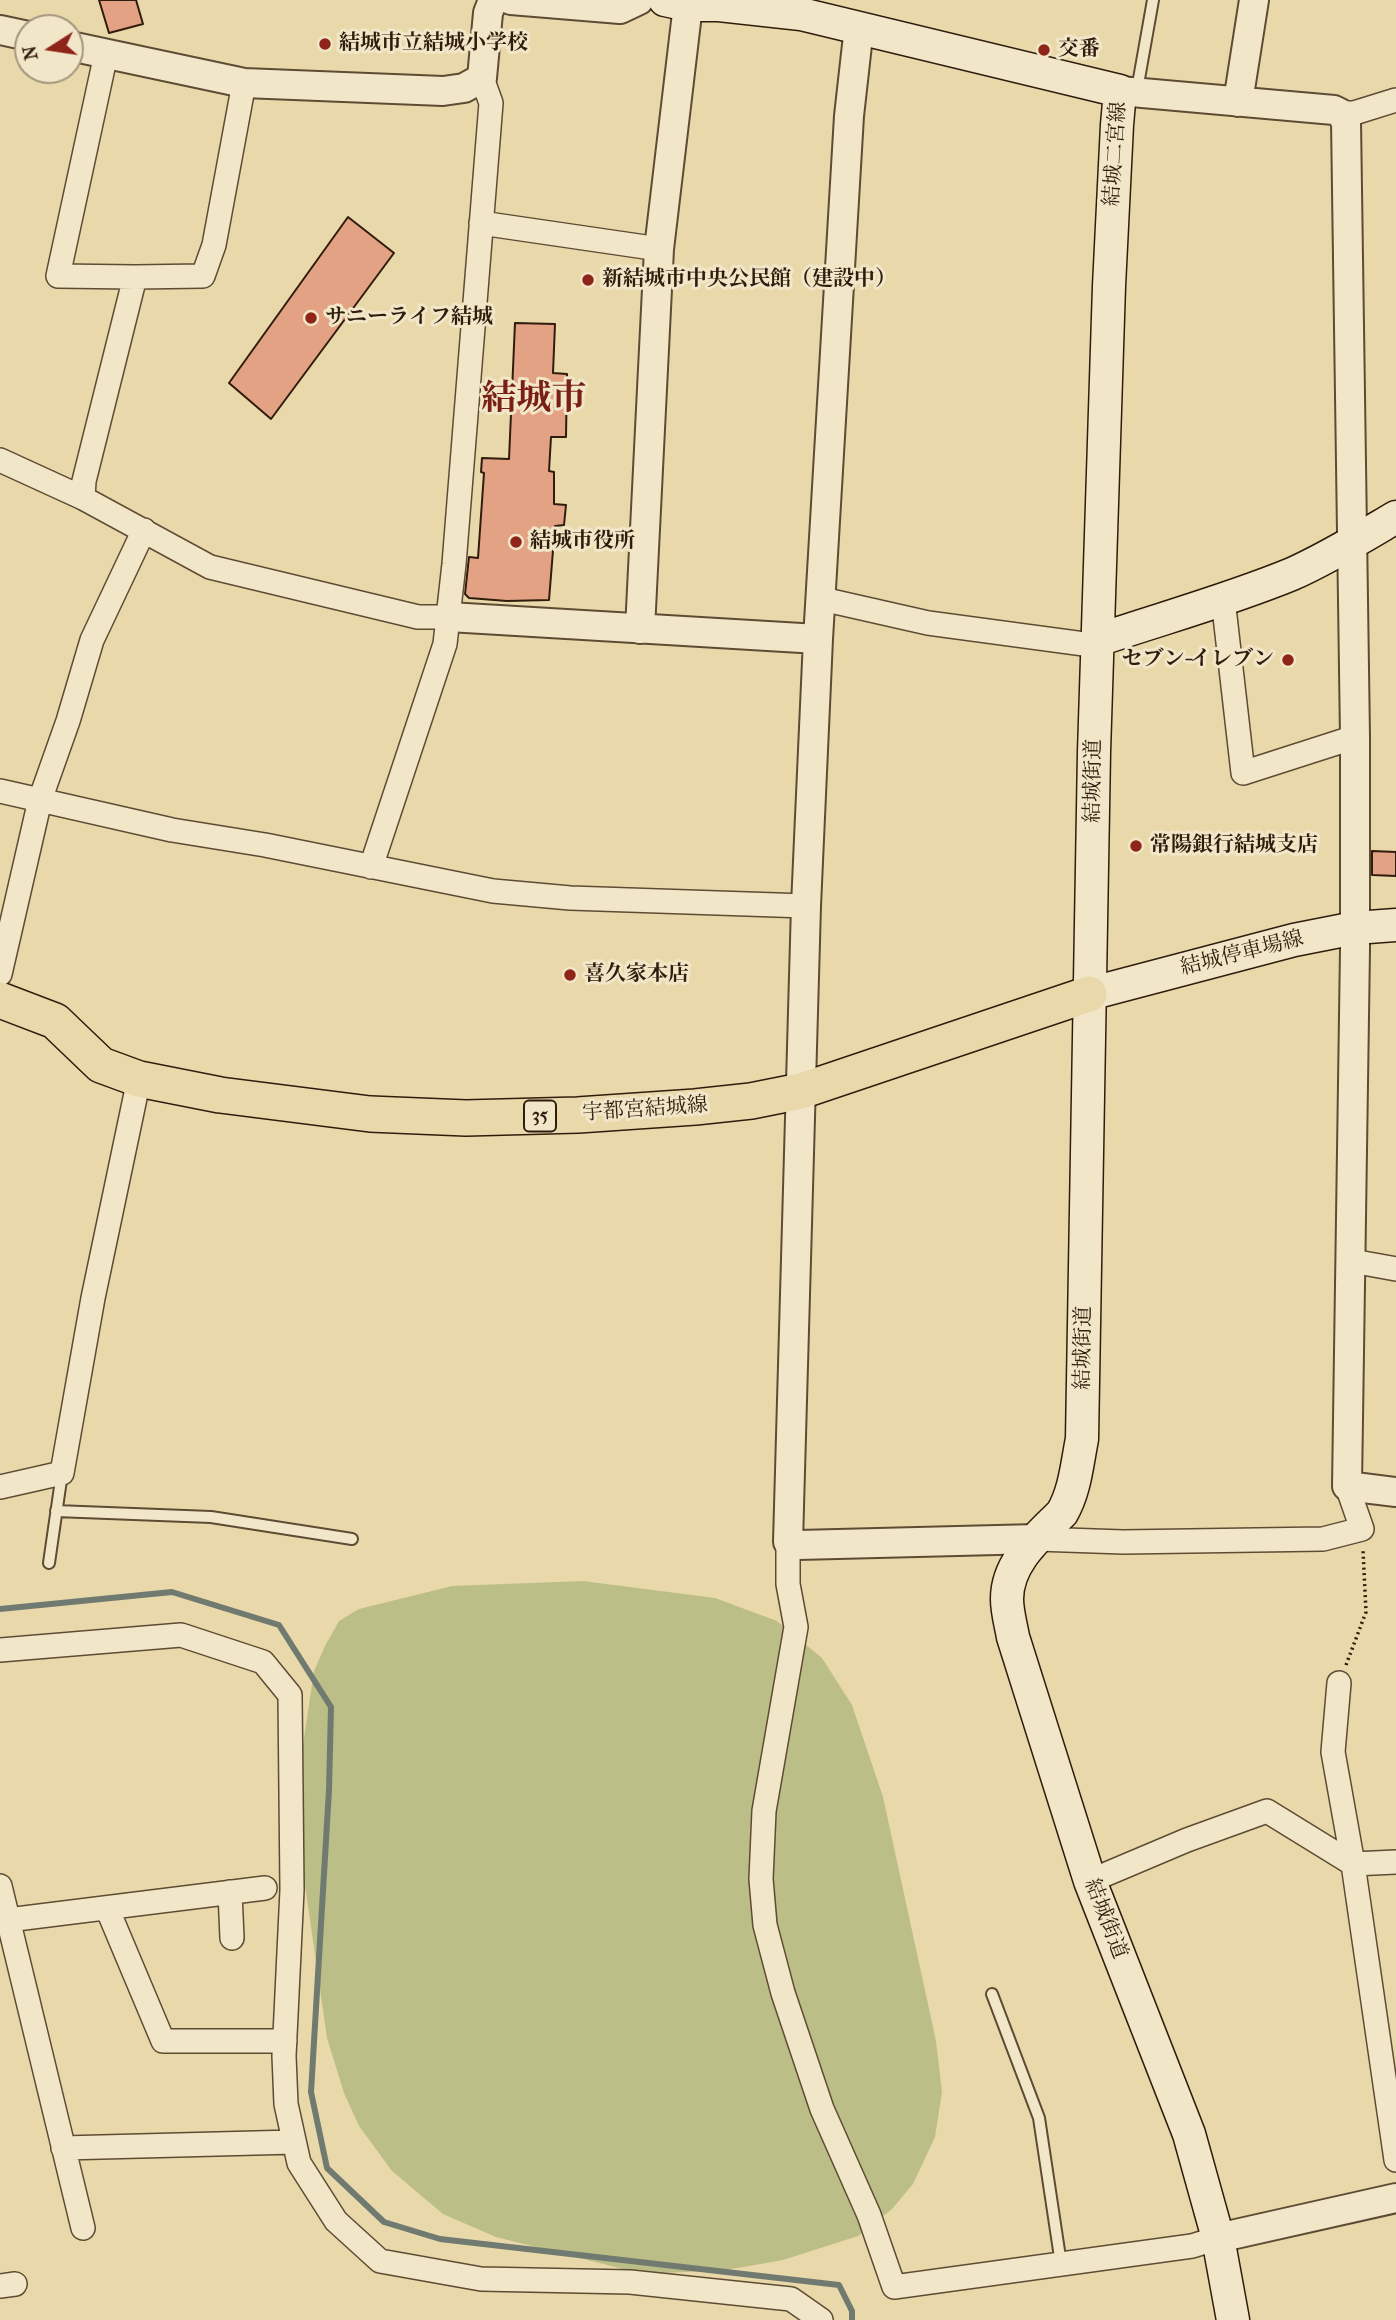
<!DOCTYPE html>
<html>
<head>
<meta charset="utf-8">
<style>
	body { margin:0 }
	#map { position:relative; width:1396px; height:2320px; overflow:hidden; background:#e9d9aa; font-family:"IM FELL French Canon",serif }
	canvas { display:block }
	.north { position:absolute; left:14px; top:14px; width:70px; height:70px; box-sizing:border-box; background:#f1e6c8; border:2px solid #a4957d; border-radius:50%; rotate:258deg; font-size:19px; font-weight:700; line-height:28px; text-align:center; color:#301c0d }
	.north::after { content:''; display:block; margin:auto; width:24px; height:32px; background:#8f2418; clip-path:polygon(50% 0,100% 100%,50% 72%,0 100%) }
</style>
</head>
<body>
<div id="map">
<canvas width="1396" height="2320"></canvas>
<div class="north">N</div>
</div>
<script>
const ctx = document.querySelector('canvas').getContext('2d');
ctx.lineJoin = 'round';
function fillPath(path, color) { ctx.fillStyle = color; ctx.fill(path, 'evenodd'); }
function trace(path, color, width, dash) { ctx.strokeStyle = color; ctx.lineWidth = width; ctx.lineCap = dash ? 'butt' : 'round'; ctx.setLineDash(dash || []); ctx.stroke(path); }
function write(font, color, halo, rows, align = 'center') {
  ctx.font = font + ' "IM FELL French Canon","Noto Serif JP",serif'; ctx.lineWidth = 6; ctx.setLineDash([]); ctx.textBaseline = 'middle'; ctx.strokeStyle = halo; ctx.fillStyle = color; for (const [text, x, y, turn = 0] of rows) {
    ctx.save(); ctx.translate(x, y); ctx.rotate((+turn || 0) * Math.PI / 180); ctx.textAlign = isNaN(turn) ? turn : align; if (halo) ctx.strokeText(text, 0, 0); ctx.fillText(text, 0, 0); ctx.restore();
  }
}
fillPath(new Path2D(`
	M583,1581L715,1598L777,1621L822,1658L852,1705L883,1797L936,2041L942,2092L935,2137L913,2184L892,2209L858,2236L783,2260L726,2270L643,2274L496,2237L443,2214L392,2171L359,2126L344,2093L327,2038L304,1878L300,1797L303,1745L314,1671L325,1646L339,1621L359,1609L452,1586Z`), '#bbbe86');
trace(new Path2D(`
	M0,1609L172,1592L279,1625L331,1707L329,1790L311,2092L327,2168L384,2222L440,2239L839,2285L852,2311V2320`), '#707a70', 6);
const building = new Path2D(`
	M99,0H136L143,24L109,33Z
	M348,217L394,253L271,419L229,383Z
	M515,323L555,324L553,373L567,374L566,437H551L549,471L554,472V504L566,505L564,525L555,526L549,600L507,601L469,598L465,594L469,557L478,558L484,473L481,472L482,458L509,459Z
	M1372,851L1396,852V876L1372,875Z`);
fillPath(building, '#e4a284');
trace(building, '#301c0d', 2);
const service = new Path2D(`
	M1137,90L1153,0
	M56,1511L211,1517L352,1539
	M49,1563L62,1473
	M992,1994L1039,2118L1061,2264`);
const minor = new Path2D(`
	M106,54L58,276L135,277
	M1340,113H1354L1396,100
	M481,223L659,249
	M0,460L83,498L210,567L418,617H449
	M83,498L84,481L135,277L203,276L214,245L244,83
	M822,599L928,623L1084,644L1098,640
	M1223,599L1243,773L1355,737
	M0,791L172,830L265,845L493,891L570,898L806,906
	M371,867L445,644L454,564L491,103L482,78
	M0,974L40,800L68,721L92,640L144,530
	M1352,1261L1396,1269
	M0,1487L62,1473L93,1298L139,1079
	M1037,1539L1123,1542L1323,1539L1362,1529L1347,1486
	M788,1542V1584L796,1627L764,1811L761,1879L765,1925L783,1993L822,2109L869,2215L894,2287L1192,2246L1218,2238
	M0,1650L181,1635L263,1662L290,1695L292,1890L284,2056L286,2104L299,2163L336,2221L380,2261L481,2279L630,2282L791,2299L821,2320
	M1339,1683L1333,1752L1353,1864L1396,2160
	M1090,1881L1187,1840L1267,1811L1353,1864L1396,1862
	M0,1886L83,2228
	M230,1892L232,1938
	M107,1908L163,2041H285
	M8,1920L265,1888
	M63,2148L294,2142
	M0,2286L15,2284`);
const tertiary = new Path2D(`
	M511,0L620,9L639,0
	M859,27L849,116L818,639L806,906L788,1542L798,1545L1037,1539
	M0,30L28,36
	M70,46L244,83L443,91L464,88L482,78L488,13L493,0
	M1120,91L1334,110L1340,113L1346,121L1355,737V949L1347,1486L1396,1492
	M1238,102L1254,0
	M449,617L818,639
	M640,629L659,249L688,5
	M1218,2238L1396,2198`);
const secondary = new Path2D(`
	M665,0L688,5H719L801,14L1120,91L1117,125L1109,286L1094,752L1082,1439C1077,1464 1075,1491 1062,1513C1038,1537 1007,1562 1007,1599C1007,1612 1011,1625 1013,1637L1090,1881L1189,2134L1218,2238L1233,2320
	M1098,640C1163,618 1229,600 1292,574C1328,558 1362,537 1396,517
	M1089,994L1294,940L1355,928L1396,925`);
const primary = new Path2D(`
	M0,1000L55,1021L101,1065L139,1079L220,1095L370,1114L466,1118L578,1115L695,1107L751,1101L801,1091L1089,994`);
trace(service, '#5e4b34', 14);
trace(minor, '#5e4b34', 26);
trace(tertiary, '#5e4b34', 32);
trace(secondary, '#301c0d', 35);
trace(primary, '#301c0d', 38);
trace(new Path2D(`
	M1346,1665L1366,1612L1363,1550`), '#301c0d', 3.5, [2, 3.5]);
trace(service, '#f1e6c8', 10);
trace(minor, '#f1e6c8', 23);
trace(tertiary, '#f1e6c8', 28);
trace(secondary, '#f1e6c8', 32);
trace(primary, '#e9d9aa', 35);
for (const [x, y, r, color] of [
	[325,44,7,"#8f2418"],
	[1044,50,7,"#8f2418"],
	[588,280,7,"#8f2418"],
	[311,318,7,"#8f2418"],
	[516,542,7,"#8f2418"],
	[1288,660,7,"#8f2418"],
	[1136,846,7,"#8f2418"],
	[570,975,7,"#8f2418"]
]) { const dot = new Path2D(); dot.arc(x, y, r, 0, 2 * Math.PI); ctx.fillStyle = color; ctx.fill(dot); trace(dot, '#f1e6c8', 2.5); }
for (const [x, y, w] of [
	[540,1116,32]
]) { const box = new Path2D(); box.roundRect(x - w / 2, y - 15.5, w, 31, 5); ctx.fillStyle = '#f1e6c8'; ctx.fill(box); trace(box, '#301c0d', 2); }
write('bold 19px', '#301c0d', null, [
	["35",540,1116]
]);
write('bold 21px', '#301c0d', '#f1e6c8', [
	["結城市立結城小学校",339,44],
	["交番",1058,50],
	["新結城市中央公民館（建設中）",602,280],
	["サニーライフ結城",325,318],
	["結城市役所",530,542],
	["セブン-イレブン",1274,660,"right"],
	["常陽銀行結城支店",1150,846],
	["喜久家本店",584,975]
], 'left');
write('21px', '#301c0d', '#f1e6c8', [
	["結城二宮線",1116,154,-86],
	["結城街道",1094,781,-89],
	["結城停車場線",1242,954,-14],
	["宇都宮結城線",645,1110,-4],
	["結城街道",1084,1348,-89],
	["結城街道",1105,1919,69]
]);
write('bold 35px', '#7a1f14', '#f1e6c8', [
	["結城市",534,400]
]);
</script>
</body>
</html>
